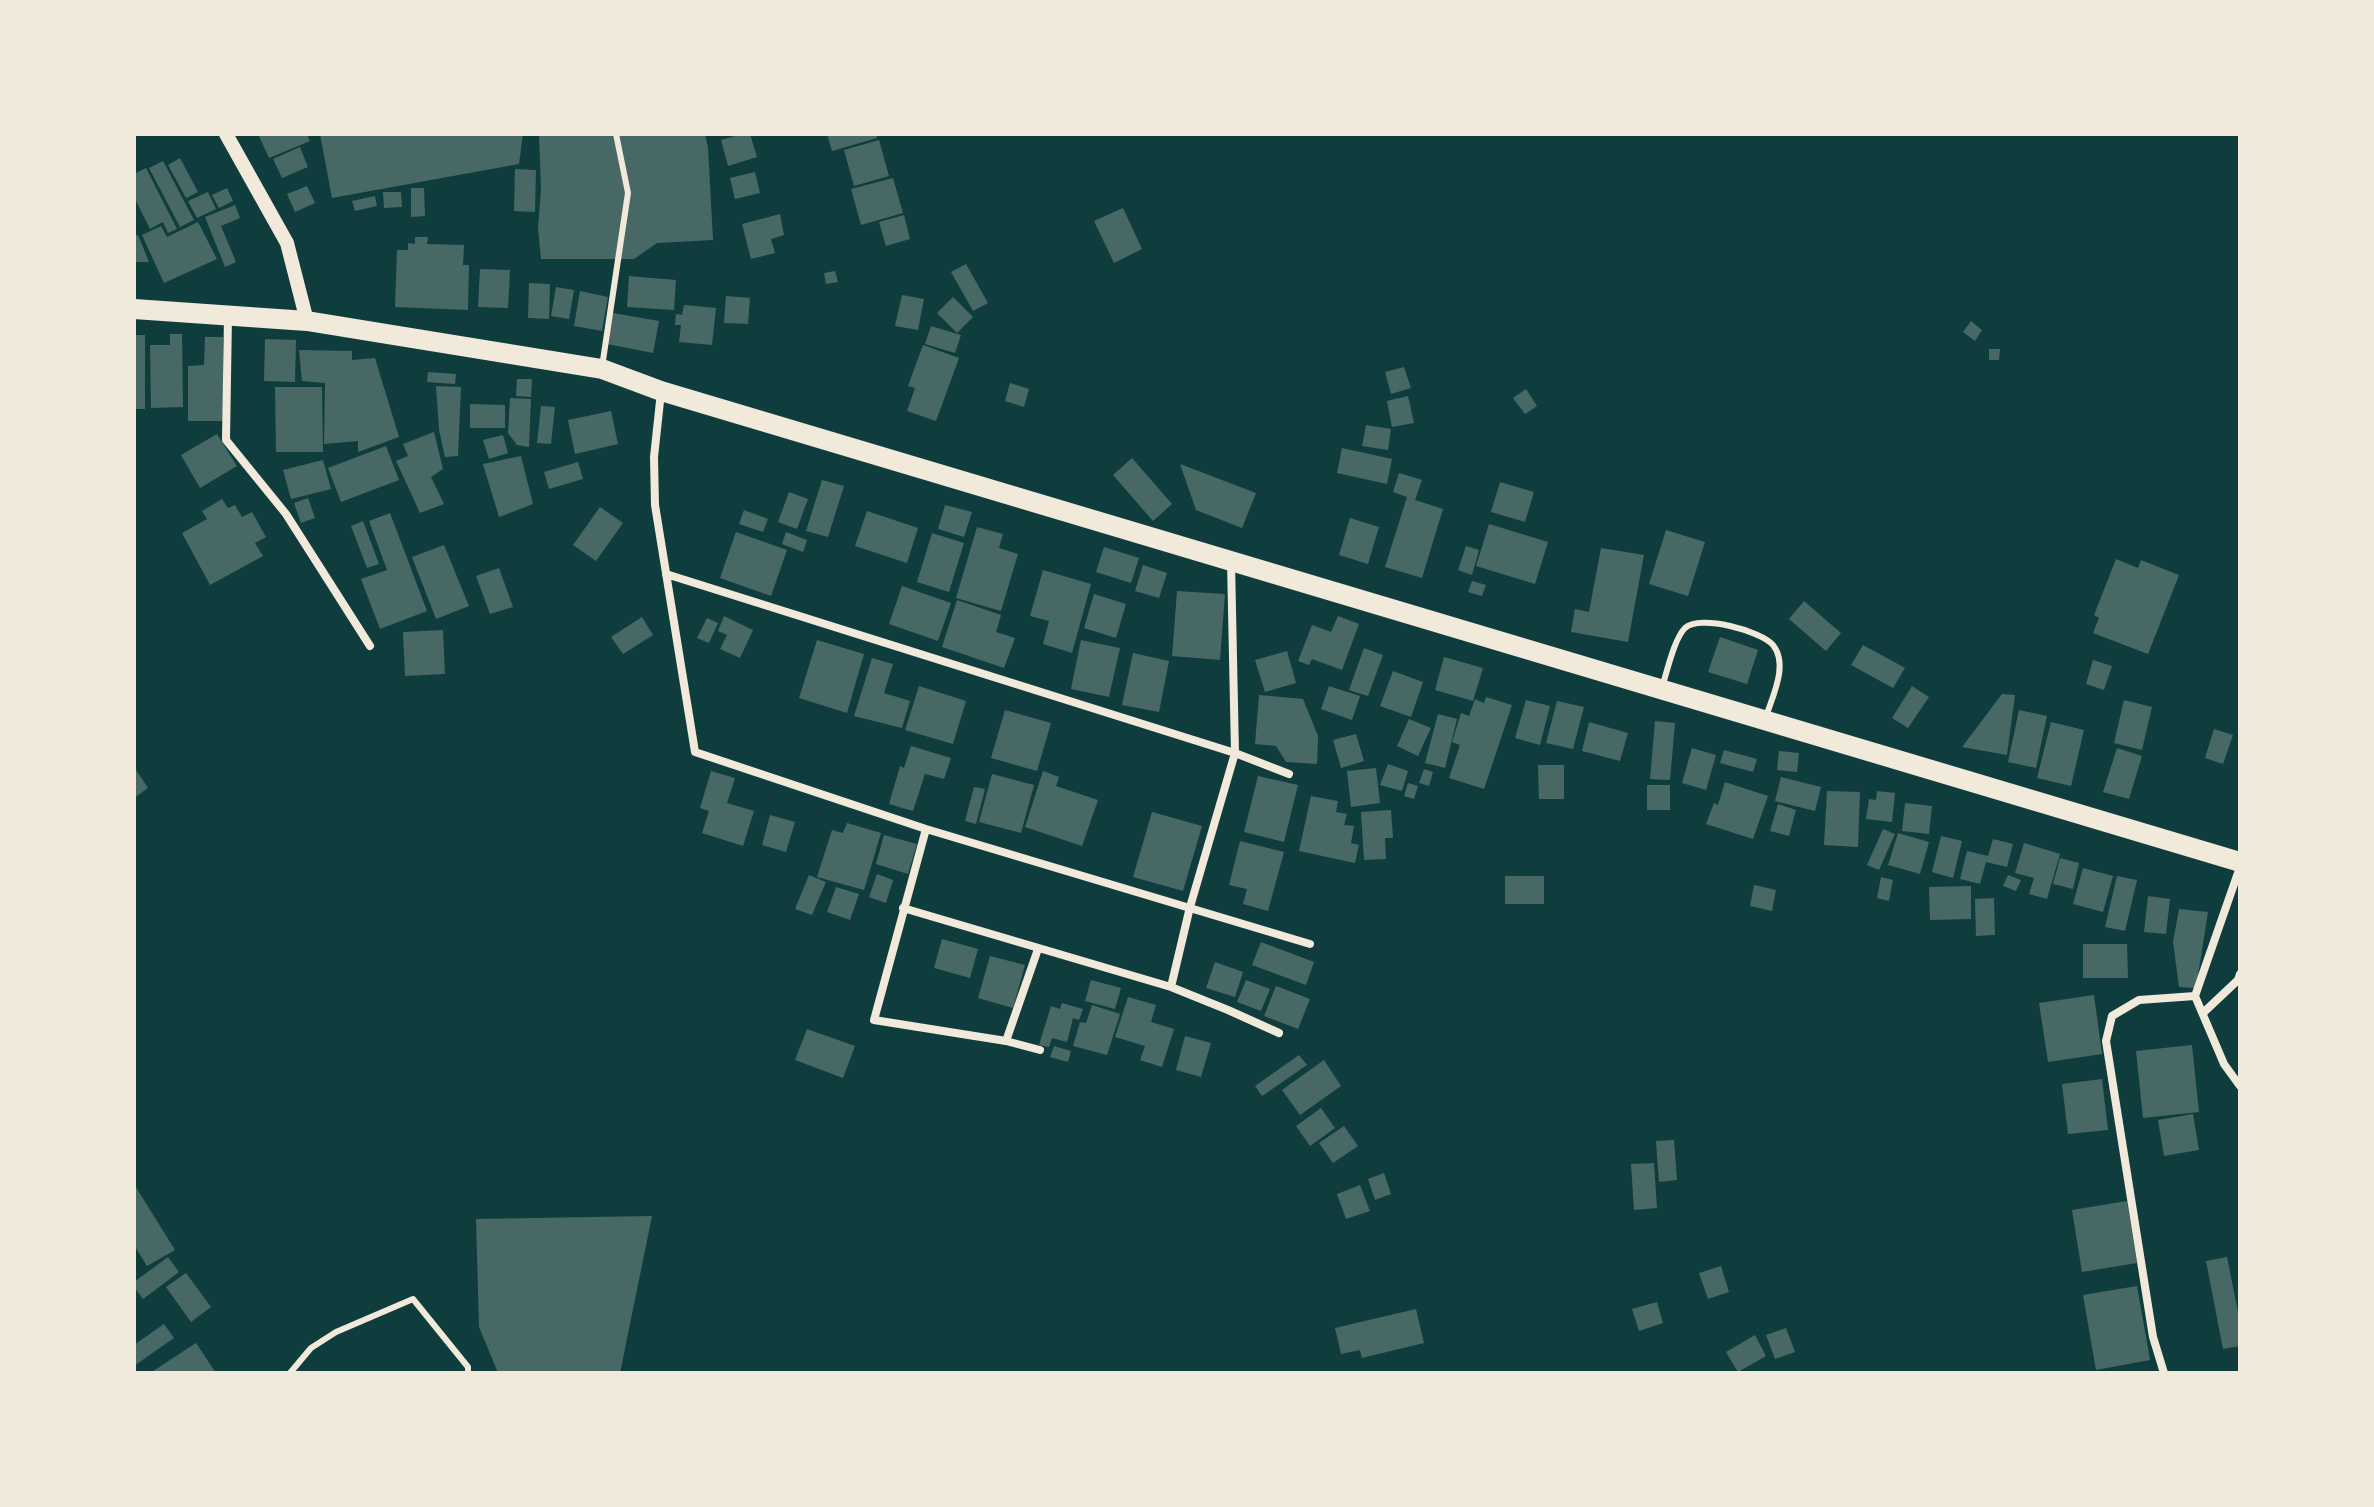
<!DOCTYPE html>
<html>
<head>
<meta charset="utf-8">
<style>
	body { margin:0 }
	#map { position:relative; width:2374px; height:1507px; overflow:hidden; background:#0f3d3e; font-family:"Open Sans",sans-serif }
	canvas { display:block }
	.frame { position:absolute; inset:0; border:136px solid #f1e9da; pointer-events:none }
</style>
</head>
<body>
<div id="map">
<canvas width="2374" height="1507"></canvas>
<div class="frame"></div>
</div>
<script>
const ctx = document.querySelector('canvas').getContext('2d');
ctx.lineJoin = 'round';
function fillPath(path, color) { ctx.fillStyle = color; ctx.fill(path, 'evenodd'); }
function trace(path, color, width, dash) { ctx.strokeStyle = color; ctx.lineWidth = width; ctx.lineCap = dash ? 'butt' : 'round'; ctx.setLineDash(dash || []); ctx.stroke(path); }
fillPath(new Path2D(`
	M258,134H307L310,141L269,158Z
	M320,134H523L519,164L332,198Z
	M539,134H705L708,148L713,240L657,243L634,259H541L538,228L541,189Z
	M742,134H750L757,157L728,166L721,140Z
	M827,134H876L877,138L832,151Z
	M879,140L889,176L854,186L844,150Z
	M300,147L308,167L282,178L273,159Z
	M180,158L198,192L186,198L168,165Z
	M163,161L194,220L180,227L149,168Z
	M146,168L177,229L168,233L163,222L150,229L134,197V174Z
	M515,169L536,170L535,212L514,211Z
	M755,172L760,193L735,199L730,178Z
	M893,178L903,213L861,225L851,189Z
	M307,186L315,203L295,212L287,194Z
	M227,188L233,201L219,208L212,195Z
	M411,188H424L425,216L411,217Z
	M208,192L216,209L197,218L188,201Z
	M383,192H401L402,207L384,208Z
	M375,196L377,206L355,211L352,201Z
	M235,205L240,218L221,226L236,262L225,267L205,217Z
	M1123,208L1142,249L1114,263L1094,221Z
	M780,214L784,235L771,239L775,253L751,259L742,224Z
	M904,215L910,239L886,246L879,222Z
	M198,222L217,259L164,283L142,235L161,226L167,237Z
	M134,235H138L149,262H134Z
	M415,237H428L427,244L464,245L463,265H469L468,310L395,307L397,250H408V243L415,244Z
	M966,264L988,303L973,311L951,272Z
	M480,269L510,270L508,308L478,307Z
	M835,271L838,282L826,284L824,273Z
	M629,276L676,280L674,310L627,307Z
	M529,283L550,284L549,319L528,318Z
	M556,287L574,290L569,319L551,316Z
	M580,291L608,297L602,331L574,326Z
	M902,295L924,299L918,330L895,326Z
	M726,296L750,298L748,324L724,323Z
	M953,297L973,317L957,333L937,313Z
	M684,305L716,308L712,345L679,342L681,325H675L676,314L682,315Z
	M613,313L659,321L653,353L607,344Z
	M1971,321L1982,330L1975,341L1963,332Z
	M931,326L961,335L955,353L925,344Z
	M170,334H182L183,407L151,408L150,345H170Z
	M134,335H145V409H134Z
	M205,337H223V421H188V366L204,365Z
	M265,339L296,340L295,382L264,381Z
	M923,345L959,358L936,421L907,411L915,388L908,386Z
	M1989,349H2000L1999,360H1989Z
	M299,350L352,351V360L375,358L399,437L358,452V441L324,444L325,383L302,381Z
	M1404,367L1411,388L1391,394L1385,372Z
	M428,372L456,374L455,384L427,382Z
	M517,379H532L531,397L516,396Z
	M1010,383L1029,389L1024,407L1005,401Z
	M436,386L461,387L458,456L445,457L439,430Z
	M275,387H322L323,452H276Z
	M1526,389L1537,406L1525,414L1513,398Z
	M1408,396L1414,423L1392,427L1387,401Z
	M510,398L531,399L529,447L517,445L508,433Z
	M470,404L505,405V428H470Z
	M541,406L555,407L551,444L537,443Z
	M611,411L618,444L575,454L568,420Z
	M1366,425L1391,429L1388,450L1362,446Z
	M434,432L443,469L431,477L444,504L420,513L396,461L408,456L403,444Z
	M217,434L237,466L200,488L181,455Z
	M503,435L508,453L489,459L483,440Z
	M386,446L399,480L341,502L328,468Z
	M1342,448L1392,459L1387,484L1337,473Z
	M521,456L533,504L499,517L483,464Z
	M1132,458L1172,504L1153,521L1113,475Z
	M323,460L331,489L291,499L283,470Z
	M578,462L583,479L549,489L544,472Z
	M1180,464L1256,493L1242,528L1196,510Z
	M1399,473L1422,480L1415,500L1443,509L1422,578L1385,567L1407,497L1393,492Z
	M822,480L844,486L828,537L806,531Z
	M1500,482L1534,492L1525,522L1491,512Z
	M789,492L808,499L797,529L778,522Z
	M308,498L315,518L301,523L294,503Z
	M222,499L228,508L235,505L242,517L252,512L266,537L255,543L263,556L210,585L182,533L207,519L202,511Z
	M945,505L972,512L964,537L938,529Z
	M600,507L623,523L596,561L573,545Z
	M744,510L768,519L763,532L739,524Z
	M867,511L918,528L907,563L855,546Z
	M390,513L427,611L380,629L361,579L387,570L369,521Z
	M1350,518L1379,527L1368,564L1339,555Z
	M363,521L379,564L367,568L351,526Z
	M1489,524L1548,542L1535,584L1476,566Z
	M977,527L1003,534L999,548L1018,554L1001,611L956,598Z
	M1666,530L1705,542L1688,596L1649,584Z
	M736,532L787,550L771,596L720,578Z
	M786,532L807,540L803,552L782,544Z
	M932,533L964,543L949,592L917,582Z
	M444,545L469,606L436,619L412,557Z
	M1466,546L1479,550L1472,575L1458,570Z
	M1104,547L1139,558L1131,583L1096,572Z
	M1601,548L1644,555L1628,642L1571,632L1575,609L1589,612Z
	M2116,559L2138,568L2141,560L2179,575L2148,654L2093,633L2099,618L2094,615Z
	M1143,565L1167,573L1159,598L1135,591Z
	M499,568L513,607L490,614L476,576Z
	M1043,570L1091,584L1072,653L1043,644L1049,621L1030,616Z
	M1472,581L1486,585L1482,596L1468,592Z
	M902,586L951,603L938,641L889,624Z
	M1177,591L1225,594L1220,660L1172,656Z
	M1094,594L1126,604L1116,638L1084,628Z
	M957,600L1001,615L996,632L1015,638L1004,668L942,647Z
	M1804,601L1841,633L1826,651L1789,619Z
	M724,616L753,630L740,658L720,649L727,635L718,631Z
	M1338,616L1359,624L1342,670L1312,659L1309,665L1298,661L1312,625L1331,632Z
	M642,617L653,635L623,654L611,637Z
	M707,618L718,623L709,643L697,638Z
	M443,630L445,674L405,676L403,632Z
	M1720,637L1758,650L1747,684L1708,672Z
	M817,640L864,654L847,713L799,698Z
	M1081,640L1120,648L1109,697L1071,689Z
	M1863,645L1905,668L1893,688L1851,665Z
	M1364,648L1383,655L1368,696L1349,690Z
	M1287,651L1296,683L1265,692L1255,660Z
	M1133,653L1169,661L1159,712L1122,705Z
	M1444,657L1483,668L1473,701L1435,690Z
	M872,658L893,664L884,693L910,701L902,728L854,716Z
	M2093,660L2112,666L2104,690L2086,684Z
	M1393,671L1423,682L1411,717L1380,706Z
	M919,686L966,701L953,744L905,730Z
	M1329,686L1360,696L1352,720L1321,709Z
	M1912,686L1929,697L1908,728L1892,718Z
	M2002,694L2015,695L2007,755L1962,747Z
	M1259,695L1303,699L1318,736L1317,764L1286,762L1276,746L1255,744Z
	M1486,697L1512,705L1484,789L1449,778L1460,745L1452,742L1461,713L1469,716L1475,699L1484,703Z
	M1526,700L1550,706L1540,745L1515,738Z
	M2124,700L2152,707L2142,750L2114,743Z
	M1557,701L1584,707L1573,749L1546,743Z
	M1005,710L1051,723L1037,771L991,758Z
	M2019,710L2047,716L2036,768L2008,762Z
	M1438,714L1457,719L1445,768L1425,763Z
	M1409,719L1431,728L1418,756L1397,746Z
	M1655,721L1675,723L1670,780L1650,779Z
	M1589,722L1628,733L1620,761L1582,751Z
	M2051,722L2084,730L2071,786L2037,778Z
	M2214,729L2233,735L2223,764L2205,758Z
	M1356,734L1364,761L1341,768L1333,740Z
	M911,746L951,758L944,779L925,774L913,811L889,804L900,766L904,768Z
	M1692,748L1716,755L1706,790L1682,783Z
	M2117,748L2142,756L2129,799L2103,792Z
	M1724,750L1757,759L1753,772L1720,763Z
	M1779,751L1799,753L1797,772L1777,770Z
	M1388,764L1408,771L1402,791L1380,785Z
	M1538,765H1564V799H1539Z
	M134,767L148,788L134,798Z
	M1376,768L1380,803L1351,807L1347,771Z
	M1424,769L1433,772L1429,786L1419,783Z
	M711,771L735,778L727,803L754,811L743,846L702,833L709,811L700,808Z
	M1043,771L1059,777L1056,786L1098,800L1082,846L1025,827Z
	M992,774L1034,785L1021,833L979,822Z
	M1258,776L1298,785L1284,842L1244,832Z
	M1781,777L1821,787L1815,811L1775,801Z
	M1725,782L1768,796L1753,839L1706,824L1714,803L1718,805Z
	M1408,783L1418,786L1414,799L1404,796Z
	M1647,785H1670V810H1647Z
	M974,787L985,789L976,824L965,821Z
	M1827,791L1860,792L1858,847L1824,845Z
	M1877,791L1895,793L1892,822L1866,819L1869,799L1876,800Z
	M1311,796L1338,801L1336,812L1347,814L1344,825L1354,826L1351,843L1359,845L1355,863L1299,851Z
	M1905,803L1932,806L1929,834L1902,831Z
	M1778,804L1796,810L1789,836L1770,831Z
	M1391,810L1393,838H1385L1386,859L1364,860L1361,812Z
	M1152,812L1202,826L1183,891L1133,877Z
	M770,815L795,822L786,852L762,845Z
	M847,823L881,833L864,890L817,877L832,830L843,833Z
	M1883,829L1895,834L1879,870L1867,865Z
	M1898,833L1929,842L1920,874L1888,865Z
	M884,835L917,844L908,874L876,864Z
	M1941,836L1962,841L1953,878L1932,872Z
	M1993,839L2013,844L2007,867L1986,862L1980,884L1960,879L1967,851L1988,856Z
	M1240,841L1284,852L1268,911L1243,904L1247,889L1229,885Z
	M2024,843L2060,854L2047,899L2029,894L2034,878L2015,873Z
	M2060,858L2079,863L2073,889L2053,884Z
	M2083,868L2113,876L2103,912L2073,904Z
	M877,874L893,880L886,903L869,897Z
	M809,875L826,882L812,915L795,909Z
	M2008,875L2021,880L2016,891L2003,886Z
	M1505,876H1544V904H1505Z
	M2117,876L2137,880L2125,931L2105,927Z
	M1881,877L1893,880L1889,901L1877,898Z
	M1754,885L1776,890L1772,911L1750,906Z
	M1971,886V919L1930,920L1929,887Z
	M836,887L859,894L850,920L827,912Z
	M2148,896L2170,899L2166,934L2144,932Z
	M1994,898L1995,935L1976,936L1975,899Z
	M2179,909L2208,912L2196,988L2179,987L2173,942Z
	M942,939L978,949L970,978L934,968Z
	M1261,942L1314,962L1306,985L1252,965Z
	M2083,944H2127L2128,978H2083Z
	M990,956L1025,965L1013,1008L978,998Z
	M1215,962L1243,972L1235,997L1206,988Z
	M1091,980L1121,988L1115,1009L1085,1001Z
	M1246,980L1270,989L1261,1011L1237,1002Z
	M1276,986L1310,999L1298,1029L1264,1016Z
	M2094,995L2102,1054L2048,1062L2039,1003Z
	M1128,997L1156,1005L1151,1022L1174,1029L1162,1067L1140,1060L1145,1046L1115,1037Z
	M1062,1003L1083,1009L1079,1020L1073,1018L1067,1042L1052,1038L1049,1047L1039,1045L1051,1006L1060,1009Z
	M1092,1005L1120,1014L1107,1055L1073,1046L1080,1022L1086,1023Z
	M807,1029L855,1046L843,1078L795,1060Z
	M1185,1036L1211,1043L1201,1077L1176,1070Z
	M2192,1045L2199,1112L2143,1118L2136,1051Z
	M1054,1046L1071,1051L1068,1062L1050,1057Z
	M1299,1055L1307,1065L1262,1096L1255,1086Z
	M1324,1060L1341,1086L1300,1115L1282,1090Z
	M2102,1079L2108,1130L2068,1134L2062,1084Z
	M1321,1108L1335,1128L1310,1146L1296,1126Z
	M2193,1114L2199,1150L2164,1156L2158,1120Z
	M1344,1126L1358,1146L1333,1163L1319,1143Z
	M1674,1140L1677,1180L1659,1182L1656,1141Z
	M1654,1163L1657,1208L1634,1210L1631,1164Z
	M1384,1173L1391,1194L1375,1200L1368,1179Z
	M134,1184L175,1250L147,1266L134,1245Z
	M1360,1185L1370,1211L1346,1219L1337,1194Z
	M2127,1201L2137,1263L2082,1272L2072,1210Z
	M652,1216L620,1373H498L479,1327L476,1219Z
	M168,1257L179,1272L143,1299L134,1287V1282Z
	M2227,1257L2240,1322V1346L2223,1349L2206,1261Z
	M1721,1266L1729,1292L1708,1299L1699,1273Z
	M186,1273L211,1307L191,1322L166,1287Z
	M2137,1286L2150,1360L2096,1370L2083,1295Z
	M1657,1302L1663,1323L1639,1331L1632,1309Z
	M1416,1309L1424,1343L1362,1358L1360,1350L1341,1354L1335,1328Z
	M164,1324L174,1338L134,1366V1345Z
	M1786,1328L1795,1352L1775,1359L1766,1335Z
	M1755,1335L1766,1356L1738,1372L1726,1352Z
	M196,1343L216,1373H150Z`), '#486865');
trace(new Path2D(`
	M602,367L628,193L616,134
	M1662,687C1667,672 1674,639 1685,628C1700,614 1761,631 1773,645C1789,665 1772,697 1766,717
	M290,1373L311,1348L336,1332L413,1299L468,1367V1373`), '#f1e9da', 6);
trace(new Path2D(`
	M228,316L226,440L286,514L370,646
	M661,392L654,457L655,505L695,752L926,829L1310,944
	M666,574L1235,753L1289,774
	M926,829L874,1020L1006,1041L1040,1050
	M2240,867L2195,996L2224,1064L2240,1086
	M903,908L1171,987L1228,1010L1279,1033
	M1171,987L1190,907L1235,753L1231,562
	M2203,1013L2238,980L2240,974
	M1006,1041L1038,949
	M2164,1373L2153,1337L2106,1041L2112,1016L2139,1000L2195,996`), '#f1e9da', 8);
trace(new Path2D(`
	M226,134L287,243L307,321`), '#f1e9da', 14);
trace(new Path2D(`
	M134,309L307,321L602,369L661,391L2240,862`), '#f1e9da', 20);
</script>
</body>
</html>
